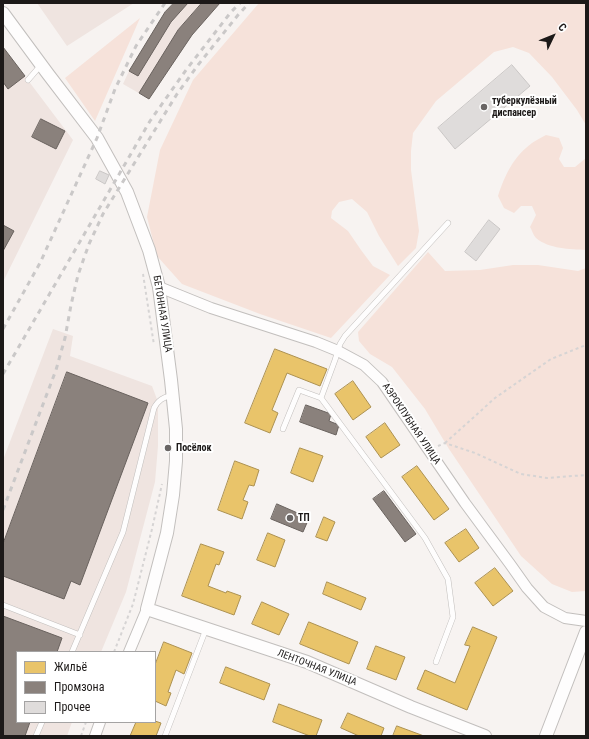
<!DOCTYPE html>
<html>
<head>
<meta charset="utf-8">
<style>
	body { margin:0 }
	#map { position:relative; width:589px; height:739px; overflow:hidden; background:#f7f3f1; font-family:"Roboto Condensed",sans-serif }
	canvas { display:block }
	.frame { position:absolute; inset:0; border:4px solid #1c1918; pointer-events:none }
	.legend { position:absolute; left:16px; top:651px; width:140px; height:72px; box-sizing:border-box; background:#fff; border:1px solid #a4a3a3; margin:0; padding:5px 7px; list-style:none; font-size:12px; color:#1c1918 }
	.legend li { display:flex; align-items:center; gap:8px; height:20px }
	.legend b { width:20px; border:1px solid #a4a3a3 }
	.north { position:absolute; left:533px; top:16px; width:40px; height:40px; -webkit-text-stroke:3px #fff; paint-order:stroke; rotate:47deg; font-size:11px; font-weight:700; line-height:16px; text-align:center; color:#1c1918 }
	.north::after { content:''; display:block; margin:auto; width:14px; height:18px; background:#1c1918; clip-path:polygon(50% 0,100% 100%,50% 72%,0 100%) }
</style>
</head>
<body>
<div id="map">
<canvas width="589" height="739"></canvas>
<div class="frame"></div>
<ul class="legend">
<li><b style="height:11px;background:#e9c46a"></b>Жильё</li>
<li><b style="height:11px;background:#8a817c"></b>Промзона</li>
<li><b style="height:11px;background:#dfdcdb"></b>Прочее</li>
</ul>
<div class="north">С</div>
</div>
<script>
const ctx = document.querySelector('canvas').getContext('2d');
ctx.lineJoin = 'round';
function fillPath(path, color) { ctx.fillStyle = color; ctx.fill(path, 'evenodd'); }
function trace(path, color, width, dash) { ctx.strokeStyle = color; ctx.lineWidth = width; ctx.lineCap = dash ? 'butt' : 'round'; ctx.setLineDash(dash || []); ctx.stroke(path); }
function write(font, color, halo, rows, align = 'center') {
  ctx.font = font + ' "Roboto Condensed",sans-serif'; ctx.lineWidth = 4; ctx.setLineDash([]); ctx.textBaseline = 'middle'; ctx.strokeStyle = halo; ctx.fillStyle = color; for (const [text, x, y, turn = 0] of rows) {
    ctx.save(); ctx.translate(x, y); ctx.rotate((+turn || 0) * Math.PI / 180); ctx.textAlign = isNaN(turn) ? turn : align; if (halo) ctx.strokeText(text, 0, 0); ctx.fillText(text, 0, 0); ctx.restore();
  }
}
fillPath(new Path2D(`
	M37,3H134L67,46Z
	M174,3H220L192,35L149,99L123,84L129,71L165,12Z
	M3,47L73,140L3,282Z
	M53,329L73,336L70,356L152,386L158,402V446L155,482L126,592L101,652H17V722H72L67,736H3V460Z`), '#efe4e0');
fillPath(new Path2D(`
	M259,3H586V125L577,110L552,77L529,53L513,47L494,52L436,101L413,133L411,151V170L419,231L416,248L398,266L379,236L367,212L352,199L339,202L332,211L331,218L348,231L361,250L373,266L390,275L331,338L260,314L182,284L157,256L147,217L160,150L193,80Z
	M140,18L95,121L65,78Z
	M546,135L559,138L563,148L559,159L564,167H575L586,158V250C570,249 549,249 536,238C533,235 532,230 530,227L536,215L532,206H521L514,213L504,208L498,196C505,175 513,157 532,143C536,140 541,138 546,135Z
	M428,252L445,271L480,270L513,265H538L578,271L586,268V591L572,592L552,584L521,556L449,449L425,409L392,367L370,354L359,341L358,332Z`), '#f6e2da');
const homes = new Path2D(`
	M275,349L327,369L320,386L287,373L272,410L278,413L270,433L245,423Z
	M353,381L371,407L353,420L335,394Z
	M385,423L400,445L381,458L366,437Z
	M300,448L323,456L313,482L291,473Z
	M235,461L259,470L254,486L249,485L243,500L248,502L242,519L218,510Z
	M417,466L449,509L434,520L402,477Z
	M324,517L335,522L327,541L316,537Z
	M466,529L479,548L459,562L445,543Z
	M268,533L285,540L275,567L257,560Z
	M201,544L224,552L219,565L216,564L208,586L226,593L227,591L241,596L234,615L182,596Z
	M495,568L513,591L493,606L475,583Z
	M327,582L366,598L361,610L323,594Z
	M262,602L289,614L279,635L252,624Z
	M309,622L358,642L349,664L300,644Z
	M473,627L497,637L467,710L417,689L425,670L455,683L470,646L465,645Z
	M164,642L192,653L184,674L176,670L168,692L171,693L166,706L155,701V665Z
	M376,646L405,657L396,680L367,669Z
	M226,667L270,684L264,700L220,683Z
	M279,704L322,720L316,736H310L273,722Z
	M348,713L384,728L381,736H359L341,728Z
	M155,721L161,723L156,736H130L136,722H155Z
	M397,726L424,736H393Z`);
fillPath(homes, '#e9c46a');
trace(homes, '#ac9151', 1);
const industry = new Path2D(`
	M174,3H188L171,22L138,76L129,71L165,12Z
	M202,3H220L192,35L149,99L139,93L178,30Z
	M3,47L25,76L8,89L3,82Z
	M41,119L65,131L56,149L32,137Z
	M3,225L14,231L3,251Z
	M67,372L148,403L80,585L71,581L64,599L3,576V544Z
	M306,405L331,414L329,421L339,425L336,435L300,422Z
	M384,491L416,534L405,542L373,499Z
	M277,504L309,518L303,532L271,519Z
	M3,616L62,638L57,652H17V722H30L25,736H3Z`);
fillPath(industry, '#8a817c');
trace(industry, '#69625e', 1);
const building = new Path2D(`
	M512,65L530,86L455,149L438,128Z
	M100,171L109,175L105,184L96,179Z
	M489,220L500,229L476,261L465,252Z`);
fillPath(building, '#dfdcdb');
trace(building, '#c9c6c5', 1);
const service = new Path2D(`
	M28,80L41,65
	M321,398L425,538L448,579L453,617L436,662
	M283,429L299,390L321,398L335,360L340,344L345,336L448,223
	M3,605L80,635
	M72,652L123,532L154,408C159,399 163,398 172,395
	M36,736L42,722
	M165,736L206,629`);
const minor = new Path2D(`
	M159,287L211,308L316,342L338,351L364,365L382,382L465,503L510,564L527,588L544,607L565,618L586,621
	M129,652L147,609
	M95,736L100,722`);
const tertiary = new Path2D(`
	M3,13L48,74L97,138L127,192L149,250L159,287L171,380L176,429V461L173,495L167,533L147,609L307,662L411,707L485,736
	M546,736L586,632`);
trace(service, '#c2bfbd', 6);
trace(minor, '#c2bfbd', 12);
trace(tertiary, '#c2bfbd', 14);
trace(new Path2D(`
	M143,274L154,345
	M445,443L495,398L551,359L586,345
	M438,446L445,443L475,453L521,474L547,478L586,475
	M114,652L133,604L152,529L162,484
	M81,736L86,722`), '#d6d4d4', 2, [3, 3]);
trace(service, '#fefdfd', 5);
trace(minor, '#fefdfd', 10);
trace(tertiary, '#fefdfd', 12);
trace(new Path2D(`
	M3,329L40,263L97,138L115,89L136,46L165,3
	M3,374L150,121L186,70L231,12L240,3
	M3,510L56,370L65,338L71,305L78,275L89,244L103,214L177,94L198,65L238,15L249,3`), '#cac8c8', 3, [5, 5]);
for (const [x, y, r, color] of [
	[484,107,4,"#696564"],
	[168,448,4,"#696564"],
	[290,518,4,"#696564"]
]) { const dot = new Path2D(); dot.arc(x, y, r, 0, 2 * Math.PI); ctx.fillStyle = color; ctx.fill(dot); trace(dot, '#fff', 1.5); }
write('bold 10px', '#1c1918', '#fff', [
	["туберкулёзный",492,101],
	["диспансер",492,113],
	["Посёлок",176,448],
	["ТП",298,518]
], 'left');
write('10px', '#1c1918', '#fff', [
	["БЕТОННАЯ УЛИЦА",162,314,81],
	["АЭРОКЛУБНАЯ УЛИЦА",411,424,56],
	["ЛЕНТОЧНАЯ УЛИЦА",317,668,21]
]);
</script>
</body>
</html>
